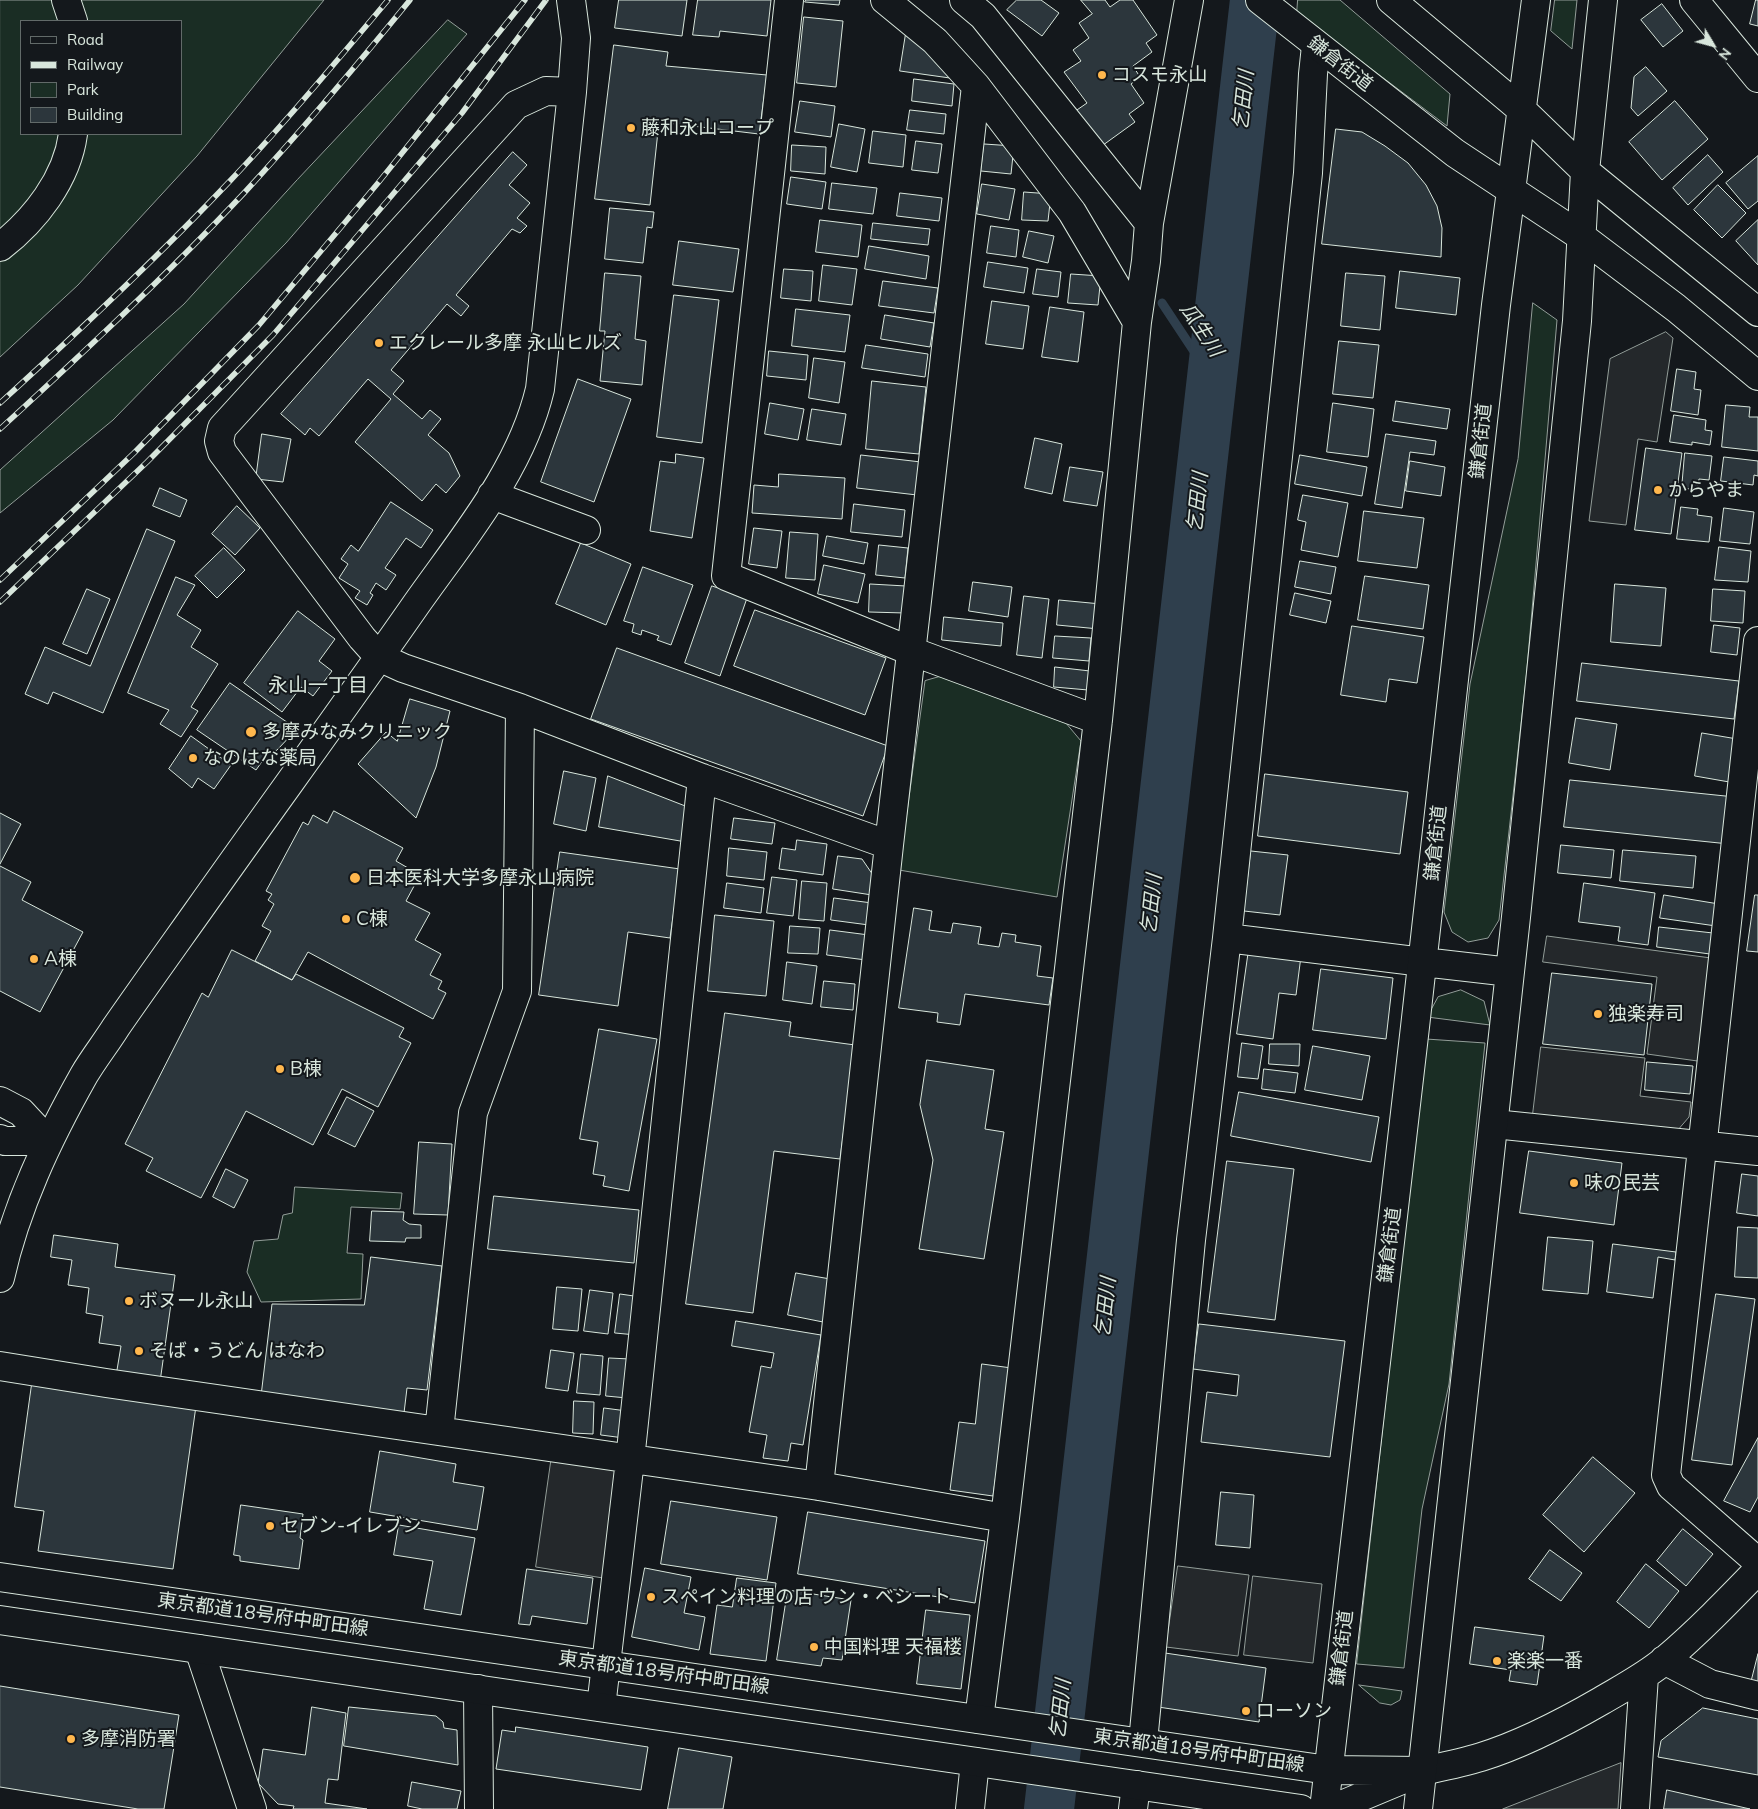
<!DOCTYPE html>
<html>
<head>
<meta charset="utf-8">
<style>
	body { margin:0 }
	#map { position:relative; width:1758px; height:1809px; overflow:hidden; background:#14181c; font-family:Mulish,sans-serif }
	canvas { display:block }
	.legend { position:absolute; left:20px; top:20px; width:162px; height:115px; box-sizing:border-box; background:#14181c; border:1px solid #626a69; margin:0; padding:6px 9px; list-style:none; font-size:15px; color:#d8e6dc }
	.legend li { display:flex; align-items:center; gap:10px; height:25px }
	.legend b { width:25px; border:1px solid #626a69 }
	.north { position:absolute; left:1688px; top:20px; width:50px; height:50px; -webkit-text-stroke:4px #14181c; paint-order:stroke; rotate:127deg; font-size:14px; font-weight:700; line-height:20px; text-align:center; color:#d8e6dc }
	.north::after { content:''; display:block; margin:auto; width:18px; height:22px; background:#d8e6dc; clip-path:polygon(50% 0,100% 100%,50% 72%,0 100%) }
</style>
</head>
<body>
<div id="map">
<canvas width="1758" height="1809"></canvas>
<ul class="legend">
<li><b style="height:6px;background:#14181c"></b>Road</li>
<li><b style="height:6px;background:#d8e6dc"></b>Railway</li>
<li><b style="height:14px;background:#1a2d24"></b>Park</li>
<li><b style="height:14px;background:#2c363c"></b>Building</li>
</ul>
<div class="north">N</div>
</div>
<script>
const ctx = document.querySelector('canvas').getContext('2d');
ctx.lineJoin = 'round';
function fillPath(path, color) { ctx.fillStyle = color; ctx.fill(path, 'evenodd'); }
function trace(path, color, width, dash) { ctx.strokeStyle = color; ctx.lineWidth = width; ctx.lineCap = dash ? 'butt' : 'round'; ctx.setLineDash(dash || []); ctx.stroke(path); }
function write(font, color, halo, rows, align = 'center') {
  ctx.font = font + ' Mulish,"Noto Sans JP",sans-serif'; ctx.lineWidth = 4; ctx.setLineDash([]); ctx.textBaseline = 'middle'; ctx.strokeStyle = halo; ctx.fillStyle = color; for (const [text, x, y, turn = 0] of rows) {
    ctx.save(); ctx.translate(x, y); ctx.rotate((+turn || 0) * Math.PI / 180); ctx.textAlign = isNaN(turn) ? turn : align; if (halo) ctx.strokeText(text, 0, 0); ctx.fillText(text, 0, 0); ctx.restore();
  }
}
const green = new Path2D(`
	M0,0H324L197,156L78,285L0,357ZM21,21H181V134H21Z
	M1298,0H1340L1450,94L1447,126L1297,13Z
	M1555,0H1577L1572,49L1551,31Z
	M448,20L467,34L286,243L113,420L0,513V470L184,304L297,180Z
	M1533,303L1557,320L1526,680L1499,920L1488,938L1468,942L1452,932L1444,912L1470,684L1518,459Z
	M942,676L1060,716L1081,741L1057,897L899,870L925,681Z
	M1461,990L1484,1001L1490,1025L1427,1017L1438,997Z
	M1426,1039L1485,1043L1449,1384L1422,1509L1404,1668L1357,1664Z
	M295,1187L402,1193L400,1209L351,1207L347,1253L363,1254L361,1299L261,1302L247,1272L254,1241L278,1239L283,1215L292,1213Z
	M1359,1685L1402,1691L1400,1700L1391,1705L1380,1703Z`);
fillPath(green, '#1a2d24');
trace(green, '#939e99', 1);
const parking = new Path2D(`
	M1666,332L1673,338L1657,442L1638,439L1626,525L1589,521L1610,359Z
	M1547,936L1726,960L1712,1063L1647,1054L1657,977L1543,962Z
	M1541,1047L1645,1058L1640,1096L1691,1102L1689,1117L1677,1131L1533,1114Z
	M553,1448L630,1460L615,1580L536,1567Z
	M1178,1566L1249,1575L1238,1656L1166,1647Z
	M1253,1576L1322,1584L1313,1663L1244,1655Z
	M1621,1763L1618,1809H1503Z`);
fillPath(parking, '#24282b');
trace(parking, '#939e99', 1);
trace(new Path2D(`
	M1162,303L1211,377`), '#2f3f4d', 9);
trace(new Path2D(`
	M1049,1809L1255,0`), '#2f3f4d', 50);
const building = new Path2D(`
	M619,0H687L682,36L615,28Z
	M698,0H771L767,36L720,31L719,37L693,35Z
	M806,0H840L839,5L805,2Z
	M1017,0H1041L1059,13L1042,36L1007,10Z
	M1081,0H1105L1110,7L1120,0H1133L1157,35L1146,43L1152,52L1133,66L1140,77L1131,84L1144,103L1129,114L1135,122L1099,148L1074,112L1087,103L1064,72L1081,61L1073,50L1089,38L1079,23L1092,14Z
	M1756,0H1758V26L1750,24Z
	M1662,4L1683,31L1663,47L1641,20Z
	M804,17L843,21L836,87L797,83Z
	M906,33L957,79L900,71Z
	M614,45L668,52L666,66L767,75L759,134L659,122L650,205L595,199Z
	M1646,67L1667,91L1638,116L1631,108L1634,77Z
	M914,79L954,84L952,106L912,101Z
	M800,101L835,106L831,137L795,132Z
	M1675,101L1708,139L1662,180L1629,142Z
	M910,110L946,114L944,134L907,130Z
	M839,124L865,129L857,172L831,167Z
	M1336,129L1362,132L1385,146L1408,163L1426,185L1437,206L1442,228L1441,257L1322,244Z
	M873,131L906,135L903,167L869,163Z
	M916,141L942,144L938,173L912,170Z
	M984,144L1014,146L1011,174L981,171Z
	M792,145L826,147L825,174L791,171Z
	M513,152L527,165L509,185L530,203L517,218L527,226L520,233L512,229L456,295L469,306L461,316L447,304L391,370L404,381L393,394L422,419L430,410L441,419L428,435L449,453L460,476L446,493L436,484L422,501L355,442L391,399L368,379L319,436L310,428L305,435L281,414Z
	M1708,155L1723,172L1688,205L1673,188Z
	M1758,156V201L1748,209L1726,183Z
	M791,177L826,182L822,209L787,204Z
	M832,183L877,188L873,214L829,209Z
	M982,184L1015,189L1009,220L977,214Z
	M1718,185L1746,213L1722,238L1694,210Z
	M1024,192L1051,194L1048,221L1022,220Z
	M900,193L942,198L939,221L897,216Z
	M610,208L654,212L652,228L647,227L643,263L605,259Z
	M820,220L862,225L858,257L816,252Z
	M1758,220V265L1736,241Z
	M873,223L930,229L928,245L871,239Z
	M991,226L1019,230L1016,257L987,253Z
	M1029,231L1054,236L1048,263L1023,257Z
	M679,241L739,249L733,292L673,285Z
	M869,246L929,256L926,279L865,269Z
	M988,262L1028,268L1024,293L984,287Z
	M823,265L857,269L852,305L819,301Z
	M784,269L813,271L811,301L781,298Z
	M1037,269L1061,272L1058,297L1033,294Z
	M1400,271L1460,278L1456,315L1396,308Z
	M605,273L641,276L635,339L646,341L642,385L600,381L605,331H600Z
	M1346,273L1385,276L1380,330L1341,326Z
	M1071,274L1101,276L1098,305L1068,303Z
	M883,281L938,288L934,313L879,306Z
	M674,295L719,300L702,443L657,437Z
	M992,301L1029,306L1023,349L986,344Z
	M1050,307L1084,312L1078,362L1042,357Z
	M796,309L850,315L845,352L792,346Z
	M885,315L934,323L930,347L881,339Z
	M1339,341L1379,345L1373,398L1333,394Z
	M866,345L928,354L925,377L862,368Z
	M769,351L808,355L806,380L767,376Z
	M814,358L845,362L839,403L809,398Z
	M1677,369L1696,372L1694,389L1701,390L1698,415L1671,411Z
	M578,379L631,399L594,502L541,482Z
	M872,381L926,387L919,454L866,449Z
	M1396,401L1450,409L1447,429L1393,421Z
	M770,403L804,409L798,440L765,434Z
	M1333,403L1374,409L1368,457L1327,452Z
	M1726,405L1750,407L1749,417H1758V451L1722,447Z
	M812,409L846,414L841,445L807,440Z
	M1674,415L1706,420L1705,430L1712,431L1710,445L1692,442V445L1670,442Z
	M262,434L291,439L283,482L256,479Z
	M1386,434L1436,441L1434,455L1410,452L1402,508L1375,504Z
	M1035,438L1062,444L1052,494L1025,488Z
	M1646,448L1682,453L1671,534L1635,530Z
	M1685,453L1712,456L1709,480L1699,479L1697,490L1682,488Z
	M676,454L704,458L692,538L650,531L660,461L675,463Z
	M861,455L921,462L917,495L857,488Z
	M1300,455L1367,467L1362,496L1295,484Z
	M1724,457L1758,461V476L1754,475L1753,485L1721,481Z
	M1410,461L1445,467L1441,496L1406,491Z
	M1070,467L1103,472L1097,506L1064,501Z
	M779,474L845,478L842,519L752,513L754,485L778,487Z
	M160,488L187,500L180,517L153,506Z
	M1303,495L1348,503L1338,557L1301,550L1306,522L1298,520Z
	M391,502L433,530L421,548L406,538L385,568L396,575L386,590L376,583L370,593L373,595L367,605L355,598L360,591L339,578L348,564L341,559L351,545L358,551Z
	M854,504L905,510L902,537L851,532Z
	M237,506L260,528L235,555L212,534Z
	M1681,507L1698,509L1697,515L1712,517L1709,542L1677,539Z
	M1724,508L1754,512L1750,544L1720,541Z
	M1364,511L1424,518L1417,568L1358,561Z
	M754,528L782,531L777,568L749,564Z
	M147,529L175,541L103,713L53,692L48,704L25,694L45,647L90,666Z
	M790,532L818,534L815,580L786,578Z
	M827,536L868,543L864,564L823,556Z
	M581,543L631,564L606,625L556,604Z
	M879,545L908,548L905,578L876,575Z
	M1719,547L1751,551L1748,582L1715,580Z
	M224,548L245,570L217,598L195,576Z
	M1300,561L1336,567L1331,594L1295,587Z
	M824,565L865,574L858,603L818,594Z
	M643,567L693,585L671,645L657,640L659,636L642,630L641,635L632,632L634,624L624,621Z
	M1365,576L1429,585L1423,629L1358,620Z
	M176,577L195,585L177,615L201,630L191,647L218,664L191,707L198,711L181,737L160,724L169,710L128,693Z
	M973,582L1012,587L1008,617L969,611Z
	M870,584L906,586L905,613L869,612Z
	M1615,584L1666,588L1661,646L1611,642Z
	M712,586L747,598L720,676L685,663Z
	M87,589L110,599L87,654L63,644Z
	M1713,589L1745,591L1743,623L1711,621Z
	M1295,593L1331,601L1326,623L1290,615Z
	M1024,596L1049,599L1042,658L1017,655Z
	M1059,600L1101,604L1099,629L1057,625Z
	M755,610L886,658L865,715L734,666Z
	M298,611L335,639L319,661L332,671L313,696L301,687L282,712L244,683Z
	M944,617L1003,623L1001,646L942,640Z
	M1714,625L1740,628L1737,655L1711,652Z
	M1352,626L1424,637L1417,683L1389,679L1386,702L1341,695Z
	M1055,636L1091,638L1089,661L1053,658Z
	M617,648L888,746L863,816L591,719Z
	M1582,663L1739,681L1734,719L1577,701Z
	M1055,667L1090,671L1088,690L1054,687Z
	M230,683L297,729L277,750L270,755L268,753L256,770L197,730Z
	M410,699L450,711L436,767L416,818L358,764L386,732L397,741Z
	M1576,718L1617,724L1610,770L1569,763Z
	M1702,733L1743,740L1735,783L1695,776Z
	M191,736L231,765L214,789L198,778L192,788L169,769Z
	M564,771L596,778L586,831L554,824Z
	M1265,774L1408,792L1400,854L1258,836Z
	M608,776L693,809L686,842L599,827Z
	M1570,780L1735,797L1729,844L1564,827Z
	M334,811L403,848L396,861L420,875L406,901L430,913L415,940L441,954L430,975L442,981L438,989L446,993L433,1019L308,952L292,980L255,961L271,931L262,926L274,904L268,900L272,894L266,891L303,822L308,825L313,815L327,823Z
	M0,813L21,824L0,864Z
	M734,818L775,823L772,844L731,839Z
	M797,840L827,844L823,875L779,869L782,848L795,850Z
	M1561,845L1614,850L1611,878L1558,873Z
	M729,848L767,852L764,880L727,876Z
	M1623,850L1696,856L1693,888L1620,881Z
	M1251,851L1288,855L1280,915L1244,911Z
	M560,852L680,869L670,938L628,932L618,1006L539,995Z
	M838,856L862,859L875,878L872,895L833,889Z
	M0,866L31,882L22,900L83,932L40,1012L0,991Z
	M772,877L797,880L793,916L767,913Z
	M802,881L827,883L824,921L799,919Z
	M727,883L764,888L761,913L724,908Z
	M1584,883L1655,893L1648,945L1618,941L1620,927L1579,922Z
	M1664,895L1719,904L1716,926L1660,918Z
	M1755,895H1758V952L1747,951Z
	M834,898L872,903L869,925L831,920Z
	M914,908L932,911L929,930L951,933L953,923L981,927L978,944L999,947L1002,933L1016,935L1015,942L1041,946L1037,976L1053,978L1049,1005L965,994L960,1025L937,1022L938,1013L899,1008Z
	M715,915L774,921L766,996L708,991Z
	M790,926L820,928L818,954L788,953Z
	M1659,927L1713,933L1710,954L1657,947Z
	M830,930L869,935L866,960L827,955Z
	M1249,949L1301,956L1296,995L1279,993L1273,1039L1237,1034Z
	M232,950L292,980L296,974L404,1028L399,1037L411,1043L378,1107L342,1089L313,1145L246,1111L201,1198L146,1171L153,1158L125,1144L202,993L208,997Z
	M787,962L817,966L812,1004L783,1000Z
	M1321,969L1393,978L1386,1039L1313,1030Z
	M1552,973L1652,984L1644,1055L1543,1044Z
	M824,981L855,984L853,1010L821,1007Z
	M725,1013L791,1022L789,1036L855,1045L840,1159L774,1151L753,1313L686,1304Z
	M599,1029L657,1039L629,1191L603,1186L605,1176L593,1174L598,1142L580,1139Z
	M1242,1043L1263,1046L1258,1079L1238,1077Z
	M1270,1044H1300L1299,1066L1269,1064Z
	M1313,1046L1370,1056L1362,1100L1305,1090Z
	M927,1060L994,1070L985,1129L1004,1132L984,1259L919,1249L933,1160L920,1105Z
	M1647,1062L1693,1066L1690,1094L1645,1090Z
	M1264,1069L1298,1073L1295,1093L1262,1089Z
	M1239,1092L1379,1117L1371,1162L1231,1136Z
	M347,1097L374,1111L355,1147L328,1134Z
	M419,1142L452,1144L448,1215L414,1214Z
	M1529,1151L1622,1163L1614,1225L1520,1213Z
	M1227,1161L1294,1169L1275,1320L1208,1312Z
	M226,1169L248,1180L234,1208L213,1197Z
	M1742,1174L1758,1176V1216L1737,1213Z
	M494,1196L639,1210L634,1263L488,1249Z
	M372,1211L404,1212L403,1220L409,1224L421,1225V1238H406L405,1242L370,1241Z
	M1738,1227L1758,1228V1278L1735,1277Z
	M54,1235L118,1244L115,1267L175,1275L160,1382L116,1376L121,1346L99,1343L103,1316L86,1313L89,1288L68,1285L72,1260L51,1257Z
	M1548,1237L1593,1241L1588,1294L1543,1290Z
	M1613,1244L1676,1252L1675,1260L1658,1257L1653,1298L1607,1292Z
	M371,1257L442,1266L427,1390L407,1388L404,1413L261,1396L272,1304L364,1305Z
	M796,1273L836,1280L828,1323L788,1315Z
	M557,1287L582,1289L578,1331L553,1329Z
	M590,1290L613,1293L608,1334L584,1331Z
	M620,1294L641,1297L636,1335L615,1333Z
	M1716,1294L1755,1299L1732,1465L1692,1460Z
	M736,1321L821,1335L803,1445L791,1443L788,1461L763,1458L767,1435L749,1432L761,1366L771,1368L774,1353L732,1346Z
	M1199,1324L1345,1341L1330,1457L1201,1442L1207,1392L1237,1396L1239,1375L1193,1369Z
	M551,1350L574,1353L568,1391L546,1388Z
	M581,1354L603,1356L600,1395L577,1393Z
	M609,1358L630,1359L627,1398L606,1396Z
	M982,1364L1019,1369L1002,1431L993,1496L950,1490L959,1422L975,1424Z
	M32,1384L196,1406L173,1569L38,1551L44,1511L15,1507Z
	M574,1401L594,1402L593,1434L573,1433Z
	M604,1408L627,1411L624,1438L601,1435Z
	M1758,1438V1497L1750,1512L1724,1501Z
	M380,1451L456,1464L453,1482L484,1487L477,1530L370,1512Z
	M1593,1457L1635,1493L1584,1552L1543,1515Z
	M1221,1492L1254,1495L1250,1548L1216,1545Z
	M671,1501L777,1517L767,1580L661,1564Z
	M241,1505L303,1514L300,1538L303,1540L299,1569L240,1561V1556L234,1555Z
	M808,1512L985,1541L975,1603L798,1574Z
	M399,1525L475,1538L461,1615L424,1609L433,1561L394,1555Z
	M1683,1529L1713,1554L1686,1586L1657,1561Z
	M1550,1550L1582,1573L1561,1601L1529,1579Z
	M1646,1564L1679,1591L1649,1628L1617,1602Z
	M645,1568L691,1577L684,1613L705,1617L699,1650L632,1637Z
	M527,1569L593,1578L587,1624L532,1616L530,1625L519,1624Z
	M737,1578L776,1583L766,1661L710,1654L717,1605L732,1607Z
	M788,1590L851,1600L842,1660L823,1658L821,1666L777,1660Z
	M926,1610L970,1615L961,1689L917,1684Z
	M1475,1627L1544,1636L1537,1685L1509,1681L1511,1670L1470,1664Z
	M1165,1653L1266,1668L1259,1722L1158,1707Z
	M1758,1654V1684L1751,1683Z
	M0,1686L179,1715L164,1809H138L0,1787Z
	M312,1707L346,1713L338,1780L328,1779L325,1803L367,1809H293L294,1806L278,1804L258,1783L263,1749L305,1755Z
	M349,1707L436,1716L443,1722L444,1728L457,1730L458,1765L344,1746Z
	M1703,1708L1758,1719V1775L1658,1757L1661,1741Z
	M516,1727L648,1747L641,1790L496,1769L502,1730L515,1732Z
	M679,1748L732,1757L723,1809H668Z
	M412,1782L461,1791L457,1809H422L408,1806Z
	M1667,1790L1750,1809H1664Z`);
fillPath(building, '#2c363c');
trace(building, '#d8e6dc', 1);
const minor = new Path2D(`
	M66,0L73,21
	M789,0L726,576L911,651L1098,720
	M885,0L935,41L976,86L1072,212L1137,322
	M964,0L983,16L1149,223
	M1694,0L1758,78
	M572,92L546,91L516,105L222,428L219,441L222,452L362,638L379,657L403,668L520,708L702,778L889,845
	M0,247C35,220 67,179 73,134
	M492,495L586,530
	M1758,641L1666,1475L1671,1486L1758,1562
	M1227,938L1423,962
	M0,1101L21,1112L48,1141
	M1494,1124L1758,1151
	M0,1139L5,1141H48
	M0,1278C16,1206 48,1139 84,1075C94,1058 106,1043 116,1027C143,988 171,949 198,911C270,809 344,708 415,606C462,539 521,470 540,389L572,92L576,38L571,0
	M0,1366L106,1383L819,1486L1005,1518
	M439,1431L473,1113L517,991L520,708
	M819,1486L889,845L976,86
	M199,1649L252,1809
	M1664,1660L1710,1684L1758,1696
	M478,1689L479,1809
	M601,1707L630,1460L702,778
	M979,1719L1005,1518L1098,720L1137,322L1146,261L1149,223L1189,0
	M1143,1742L1191,1240L1227,938L1308,173L1313,74L1316,46
	M1422,1771C1441,1767 1462,1763 1481,1757C1523,1744 1563,1723 1601,1701C1623,1688 1646,1676 1665,1660C1698,1632 1728,1601 1758,1570
	M970,1809L975,1762
	M1133,1809L1136,1785
	M1635,1809L1644,1676`);
const major = new Path2D(`
	M1260,0L1455,153L1582,237L1676,308L1758,376
	M1391,0L1522,110L1585,171L1758,312
	M1423,962L1510,972
	M0,1577L1328,1770L1422,1771
	M0,1620L1301,1809
	M1324,1809L1415,1027L1496,305L1536,0
	M1332,1809L1411,1776
	M1418,1809L1516,917L1577,321L1585,171L1603,0`);
trace(minor, '#d8e6dc', 30);
trace(major, '#d8e6dc', 30);
trace(minor, '#14181c', 28);
trace(major, '#14181c', 28);
const rail = new Path2D(`
	M0,403C78,332 156,259 229,182C284,124 336,62 388,0
	M0,429C84,352 167,275 245,192C302,130 357,65 410,0
	M0,580L134,453L259,325L378,183L525,0
	M0,602L147,462L273,335L462,113L546,0`);
trace(rail, '#d8e6dc', 5.5);
trace(rail, '#14181c', 4, [11]);
for (const [x, y, r, color] of [
	[1102,75,5,"#ffb74d"],
	[631,128,5,"#ffb74d"],
	[379,343,5,"#ffb74d"],
	[1658,490,5,"#ffb74d"],
	[251,732,6,"#ffb74d"],
	[193,758,5,"#ffb74d"],
	[355,878,6,"#ffb74d"],
	[346,919,5,"#ffb74d"],
	[34,959,5,"#ffb74d"],
	[1598,1014,5,"#ffb74d"],
	[280,1069,5,"#ffb74d"],
	[1574,1183,5,"#ffb74d"],
	[129,1301,5,"#ffb74d"],
	[139,1351,5,"#ffb74d"],
	[270,1526,5,"#ffb74d"],
	[651,1597,5,"#ffb74d"],
	[814,1647,5,"#ffb74d"],
	[1497,1661,5,"#ffb74d"],
	[1246,1711,5,"#ffb74d"],
	[71,1739,5,"#ffb74d"]
]) { const dot = new Path2D(); dot.arc(x, y, r, 0, 2 * Math.PI); ctx.fillStyle = color; ctx.fill(dot); trace(dot, '#14181c', 2); }
write('19px', '#d8e6dc', '#14181c', [
	["鎌倉街道",1340,64,38],
	["鎌倉街道",1481,441,-84],
	["鎌倉街道",1436,843,-84],
	["鎌倉街道",1390,1245,-83],
	["東京都道18号府中町田線",263,1615,8],
	["鎌倉街道",1342,1648,-83],
	["東京都道18号府中町田線",664,1673,8],
	["東京都道18号府中町田線",1199,1751,8]
]);
write('19px', '#d8e6dc', '#14181c', [
	["コスモ永山",1112,75],
	["藤和永山コープ",641,128],
	["エクレール多摩 永山ヒルズ",389,343],
	["からやま",1668,490],
	["多摩みなみクリニック",262,732],
	["なのはな薬局",203,758],
	["日本医科大学多摩永山病院",366,878],
	["C棟",356,919],
	["A棟",44,959],
	["独楽寿司",1608,1014],
	["B棟",290,1069],
	["味の民芸",1584,1183],
	["ボヌール永山",139,1301],
	["そば・うどん はなわ",149,1351],
	["セブン-イレブン",280,1526],
	["スペイン料理の店 ウン・ベシート",661,1597],
	["中国料理 天福楼",824,1647],
	["楽楽一番",1507,1661],
	["ローソン",1256,1711],
	["多摩消防署",81,1739]
], 'left');
write('italic 20px', '#d8e6dc', '#14181c', [
	["乞田川",1244,100,-84],
	["瓜生川",1201,330,56],
	["乞田川",1198,502,-84],
	["乞田川",1152,904,-84],
	["乞田川",1106,1307,-84],
	["乞田川",1061,1709,-84]
]);
write('20px', '#d8e6dc', '#14181c', [
	["永山一丁目",318,686]
]);
</script>
</body>
</html>
